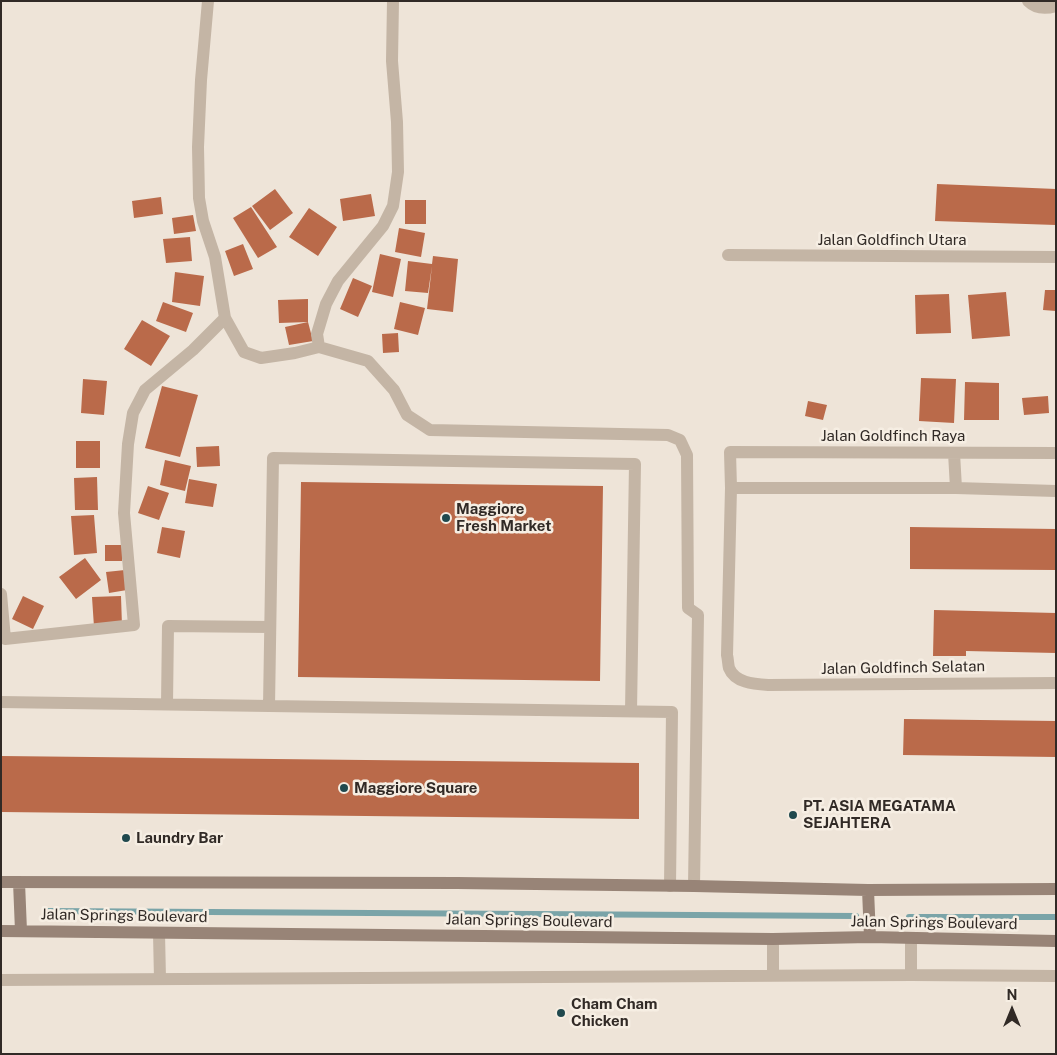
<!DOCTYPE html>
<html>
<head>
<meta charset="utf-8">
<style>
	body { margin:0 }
	#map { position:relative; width:1057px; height:1055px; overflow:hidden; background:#eee4d8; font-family:"Public Sans",sans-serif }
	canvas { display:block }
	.frame { position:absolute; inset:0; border:2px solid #312a26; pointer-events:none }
	.north { position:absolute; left:987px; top:985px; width:50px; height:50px; -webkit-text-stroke:4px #f6eee3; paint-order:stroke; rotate:0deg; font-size:14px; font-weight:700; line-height:20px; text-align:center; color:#312a26 }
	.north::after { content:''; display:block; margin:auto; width:18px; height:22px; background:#312a26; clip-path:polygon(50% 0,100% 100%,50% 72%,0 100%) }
</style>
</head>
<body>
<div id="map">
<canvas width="1057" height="1055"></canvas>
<div class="frame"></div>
<div class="north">N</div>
</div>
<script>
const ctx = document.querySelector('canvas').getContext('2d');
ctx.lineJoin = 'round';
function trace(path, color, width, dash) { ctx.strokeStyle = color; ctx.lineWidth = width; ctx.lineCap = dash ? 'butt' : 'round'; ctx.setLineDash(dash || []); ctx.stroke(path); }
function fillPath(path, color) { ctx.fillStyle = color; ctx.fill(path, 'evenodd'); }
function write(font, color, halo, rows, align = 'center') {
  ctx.font = font + ' "Public Sans",sans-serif'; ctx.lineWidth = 5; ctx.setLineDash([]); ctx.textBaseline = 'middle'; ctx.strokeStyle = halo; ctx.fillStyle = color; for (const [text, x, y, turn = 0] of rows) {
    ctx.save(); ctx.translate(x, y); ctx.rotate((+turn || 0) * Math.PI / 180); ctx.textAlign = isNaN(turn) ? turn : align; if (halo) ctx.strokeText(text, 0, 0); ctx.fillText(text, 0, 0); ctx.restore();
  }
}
trace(new Path2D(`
	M48,911L856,916
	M909,917H1056`), '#7aa4a8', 6);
fillPath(new Path2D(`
	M937,184L1056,189V225L935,221Z
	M275,189L293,213L270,230L252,206Z
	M371,194L375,216L343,221L340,199Z
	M161,197L163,214L134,218L132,201Z
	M405,200H426V224H405Z
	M251,207L277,247L258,258L233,218Z
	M309,208L337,227L318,256L289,237Z
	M193,215L196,231L174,234L172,218Z
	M399,228L425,233L421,257L395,252Z
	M190,237L192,261L166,263L163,239Z
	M243,244L253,269L234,276L225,251Z
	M380,254L401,259L393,297L372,292Z
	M433,256L458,259L453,312L427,309L432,266L428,293L405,291L408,261L432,264Z
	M175,272L204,276L200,306L172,302Z
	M353,278L372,286L358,317L340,309Z
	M1045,290H1056V311L1043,310Z
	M1006,292L1010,336L972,339L968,295Z
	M949,294L951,333L916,334L915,295Z
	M308,299V322L313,341L289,345L285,327L308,322L279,323L278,300Z
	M163,302L193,313L186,332L156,321Z
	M400,302L425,308L418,335L394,329Z
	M142,320L170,336L151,366L124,349Z
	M398,333L399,352L383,353L382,334Z
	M921,378L956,379L954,423L919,421Z
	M83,379L107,381L104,415L81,413Z
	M965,382L999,383V420H964Z
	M162,386L198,395L180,457L145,448Z
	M1048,396L1049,413L1024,415L1022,398Z
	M808,401L827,405L823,420L805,416Z
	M76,441H100V468H76Z
	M219,446L220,466L197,467L196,447Z
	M165,460L191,466L185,491L160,485Z
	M97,477L98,510H75L74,478Z
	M189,479L217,484L213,507L185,503Z
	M301,482L603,486L600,681L298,677Z
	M148,486L169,493L159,520L138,513Z
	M94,515L97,553L74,555L71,516Z
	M162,527L185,531L180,558L157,553Z
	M910,527L1056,529V570L910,569Z
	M105,545H122V561H105Z
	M85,558L101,580L76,599L59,577Z
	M125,570L127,590L109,593L106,572Z
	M23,596L44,606L33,629L12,619Z
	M121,596L122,626L94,627L92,597Z
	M934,610L1056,613V653L966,651V656H933Z
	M904,719L1056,721V757L903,755Z
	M1,756L639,763V819L1,812Z`), '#ba6a4a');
trace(new Path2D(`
	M1,702L672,712L670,886
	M167,704L168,626L270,627
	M269,706L273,458L635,464L631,711
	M159,933L160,979
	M911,938V975
	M773,939V976
	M1,980L911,975L1056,976`), '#c4b5a5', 12);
trace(new Path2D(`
	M208,1L201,80L198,147L199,198L203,221L215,257L225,318L244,352L261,358L295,353L319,347L368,361L394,390L407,415L430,430L668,435L680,440L687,455L688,608L698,615L694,886
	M1028,1C1036,9 1046,9 1056,6
	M728,255L1056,257
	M319,347L317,334L326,304L338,281L383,226L393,206L398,172L397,122L392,61L393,1
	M954,453L956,488
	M1056,453L730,452L731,488L727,655C728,659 728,664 729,668C735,683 754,684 769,685L1056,683
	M731,488H956L1056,491
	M1,594L5,639L134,625L124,513L128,444L133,413L145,390L193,350L225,318`), '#c4b5a5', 12);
trace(new Path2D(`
	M1,882L457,883L694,886L868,890L1056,889
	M19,882L21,931
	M868,890L870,937
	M1,931L773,939L870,937L1056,941`), '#988477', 12);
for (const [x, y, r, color] of [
	[446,518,5,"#20494e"],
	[344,788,5,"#20494e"],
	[793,815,5,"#20494e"],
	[126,838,5,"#20494e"],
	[561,1013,5,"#20494e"]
]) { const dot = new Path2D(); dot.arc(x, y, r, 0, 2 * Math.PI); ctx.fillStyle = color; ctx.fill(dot); trace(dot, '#f6eee3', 2); }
write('15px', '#312a26', '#f6eee3', [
	["Jalan Goldfinch Utara",892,240],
	["Jalan Goldfinch Raya",893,436],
	["Jalan Goldfinch Selatan",903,668,-1],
	["Jalan Springs Boulevard",124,916,1],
	["Jalan Springs Boulevard",529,921,1],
	["Jalan Springs Boulevard",934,923,1]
]);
write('bold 15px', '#312a26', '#f6eee3', [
	["Maggiore",456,509],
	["Fresh Market",456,526],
	["Maggiore Square",354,788],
	["PT. ASIA MEGATAMA",803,806],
	["SEJAHTERA",803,823],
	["Laundry Bar",136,838],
	["Cham Cham",571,1004],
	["Chicken",571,1021]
], 'left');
</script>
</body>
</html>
